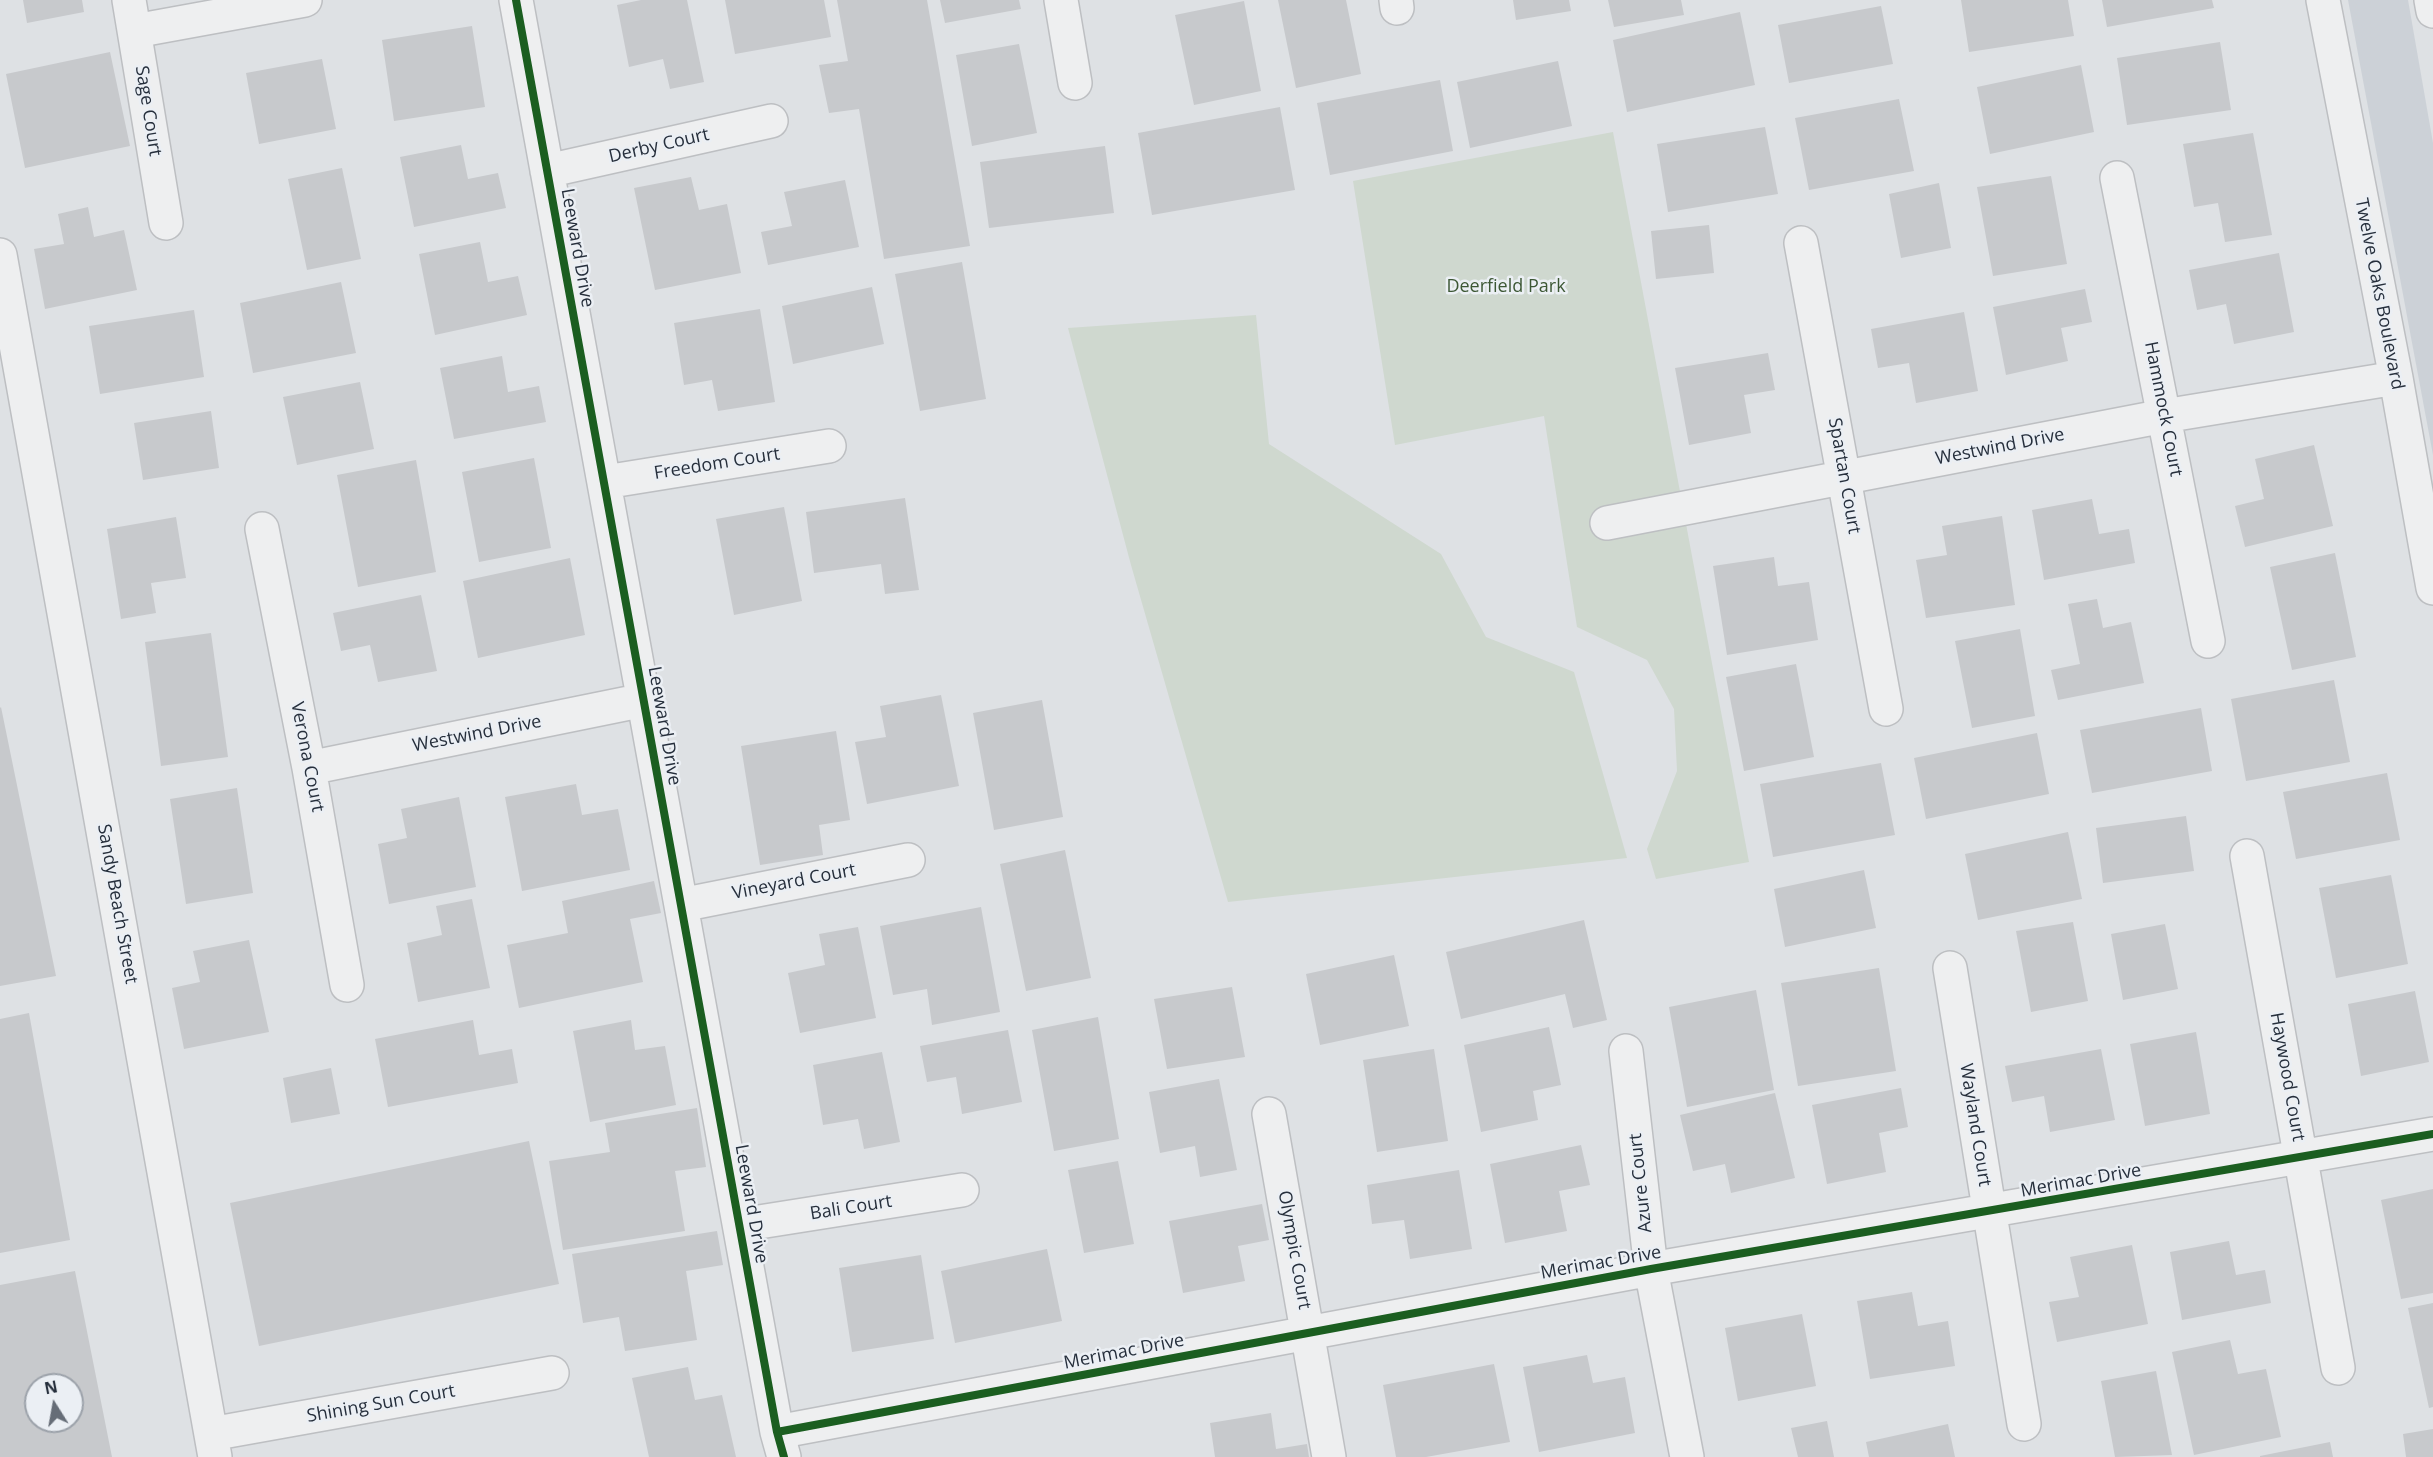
<!DOCTYPE html>
<html>
<head>
<meta charset="utf-8">
<style>
	body { margin:0 }
	#map { position:relative; width:2433px; height:1457px; overflow:hidden; background:#dee1e4; font-family:"Open Sans",sans-serif }
	canvas { display:block }
	.north { position:absolute; left:24px; top:1373px; width:60px; height:60px; box-sizing:border-box; background:#ebeff4; border:2px solid #9ca2aa; border-radius:50%; rotate:349deg; font-size:16px; font-weight:700; line-height:24px; text-align:center; color:#262f3c }
	.north::after { content:''; display:block; margin:auto; width:21px; height:27px; background:#666d77; clip-path:polygon(50% 0,100% 100%,50% 72%,0 100%) }
</style>
</head>
<body>
<div id="map">
<canvas width="2433" height="1457"></canvas>
<div class="north">N</div>
</div>
<script>
const ctx = document.querySelector('canvas').getContext('2d');
ctx.lineJoin = 'round';
function fillPath(path, color) { ctx.fillStyle = color; ctx.fill(path, 'evenodd'); }
function trace(path, color, width, dash) { ctx.strokeStyle = color; ctx.lineWidth = width; ctx.lineCap = dash ? 'butt' : 'round'; ctx.setLineDash(dash || []); ctx.stroke(path); }
function write(font, color, halo, rows, align = 'center') {
  ctx.font = font + ' "Open Sans",sans-serif'; ctx.lineWidth = 5; ctx.setLineDash([]); ctx.textBaseline = 'middle'; ctx.strokeStyle = halo; ctx.fillStyle = color; for (const [text, x, y, turn = 0] of rows) {
    ctx.save(); ctx.translate(x, y); ctx.rotate((+turn || 0) * Math.PI / 180); ctx.textAlign = isNaN(turn) ? turn : align; if (halo) ctx.strokeText(text, 0, 0); ctx.fillText(text, 0, 0); ctx.restore();
  }
}
fillPath(new Path2D(`
	M2348,0H2408L2433,143V455Z`), '#ccd1d7');
fillPath(new Path2D(`
	M1613,132L1749,862L1656,879L1647,849L1677,771L1674,709L1647,660L1577,627L1544,416L1395,445L1353,181Z
	M1256,315L1269,444L1441,554L1486,637L1574,672L1627,858L1228,902L1131,565L1068,328Z`), '#cfd8cf');
fillPath(new Path2D(`
	M23,0H82L84,12L27,23Z
	M641,0H687L704,82L670,89L663,59L629,67L617,5Z
	M725,0H824L831,37L735,54Z
	M837,0H927L970,246L884,259L859,109L829,113L819,65L848,61Z
	M940,0H1019L1021,9L945,23Z
	M1278,0H1346L1361,74L1296,88Z
	M1513,0H1569L1571,11L1516,20Z
	M1608,0H1681L1684,15L1614,27Z
	M1961,0H2068L2074,36L1969,52Z
	M2102,0H2212L2214,8L2107,27Z
	M1244,1L1261,91L1194,105L1175,15Z
	M1881,6L1893,64L1789,83L1778,25Z
	M1740,12L1755,85L1627,112L1613,40Z
	M472,26L485,107L394,121L382,40Z
	M2220,42L2231,110L2127,125L2117,58Z
	M1019,44L1037,133L972,146L956,55Z
	M110,52L130,146L25,168L6,74Z
	M322,59L336,129L259,144L246,73Z
	M1558,61L1572,126L1470,148L1457,82Z
	M2081,65L2094,132L1990,154L1977,87Z
	M1440,80L1453,151L1330,175L1317,103Z
	M1899,99L1914,171L1809,190L1795,118Z
	M1280,107L1295,190L1152,215L1138,133Z
	M1765,127L1778,194L1668,212L1657,144Z
	M2253,133L2272,235L2225,242L2218,203L2194,207L2183,144Z
	M461,145L468,179L498,173L506,208L414,227L400,157Z
	M1105,146L1114,213L989,228L980,162Z
	M342,168L361,259L307,270L288,179Z
	M2051,176L2067,264L1993,276L1977,187Z
	M691,177L699,210L727,204L741,273L655,290L634,188Z
	M845,180L859,247L768,265L761,232L792,226L784,192Z
	M1939,183L1951,248L1901,258L1889,194Z
	M88,207L94,237L124,230L137,290L45,309L34,249L64,244L58,214Z
	M1709,225L1714,273L1656,279L1651,231Z
	M480,242L488,282L518,276L527,315L435,335L419,254Z
	M2279,253L2294,332L2234,344L2226,304L2197,310L2189,270Z
	M962,262L986,399L920,411L895,274Z
	M341,282L356,353L253,373L240,303Z
	M872,287L884,344L793,364L782,306Z
	M2085,289L2092,322L2061,328L2068,361L2006,375L1993,307Z
	M760,309L775,402L718,411L712,380L684,385L674,323Z
	M194,310L204,377L100,394L89,326Z
	M1964,312L1978,391L1916,403L1909,363L1878,368L1871,329Z
	M1768,353L1775,390L1744,395L1751,433L1689,445L1675,368Z
	M502,356L508,392L539,386L546,422L454,439L440,368Z
	M360,382L374,449L297,465L283,397Z
	M211,411L219,468L143,480L134,423Z
	M2314,445L2333,526L2245,547L2235,506L2264,499L2255,459Z
	M534,458L551,548L479,562L462,472Z
	M416,460L436,572L358,587L337,475Z
	M905,498L919,590L885,594L881,564L814,573L806,512Z
	M2092,499L2099,534L2129,529L2135,563L2044,580L2032,510Z
	M784,507L802,601L734,615L716,519Z
	M2002,516L2015,605L1926,618L1916,560L1947,555L1942,526Z
	M176,517L186,578L151,583L156,613L121,619L107,529Z
	M2335,553L2356,657L2292,670L2270,567Z
	M1774,557L1778,586L1809,582L1818,640L1727,655L1713,566Z
	M570,558L585,635L478,658L463,581Z
	M421,595L437,671L378,682L370,645L341,651L333,613Z
	M2097,599L2103,628L2131,622L2144,683L2058,700L2051,670L2080,664L2068,604Z
	M2020,629L2035,716L1972,728L1955,641Z
	M211,633L228,757L161,766L145,642Z
	M1796,664L1814,757L1744,771L1726,677Z
	M2334,680L2350,762L2246,781L2231,699Z
	M941,695L959,786L867,804L855,742L886,737L880,706Z
	M1042,700L1063,817L994,830L973,713Z
	M1,707L56,976L0,986V708Z
	M2201,708L2212,771L2092,793L2080,730Z
	M836,731L850,820L819,825L823,855L760,865L741,746Z
	M2037,733L2049,794L1926,819L1914,758Z
	M1881,763L1895,835L1773,857L1760,784Z
	M2387,773L2400,840L2296,859L2283,792Z
	M576,784L582,815L618,809L630,870L522,891L505,797Z
	M237,788L253,893L186,904L170,799Z
	M459,797L476,887L389,904L378,844L407,838L401,809Z
	M2186,816L2194,871L2103,883L2096,828Z
	M2068,832L2082,899L1978,920L1965,854Z
	M1065,850L1091,978L1026,991L1000,864Z
	M1864,870L1876,928L1785,947L1774,889Z
	M2391,875L2408,964L2336,978L2319,888Z
	M654,881L661,913L630,919L643,982L519,1008L507,945L568,933L562,901Z
	M472,899L490,988L418,1002L407,943L442,935L436,906Z
	M981,907L1000,1012L932,1025L927,989L893,995L880,926Z
	M1584,920L1607,1020L1573,1028L1565,994L1461,1019L1446,952Z
	M2073,922L2088,1001L2031,1012L2016,931Z
	M2165,924L2178,989L2123,1000L2111,934Z
	M858,927L876,1018L800,1033L788,973L825,965L819,934Z
	M249,940L269,1032L184,1049L172,988L200,982L193,951Z
	M1394,955L1409,1026L1320,1045L1306,974Z
	M1879,968L1896,1071L1798,1086L1781,983Z
	M1232,987L1245,1057L1167,1069L1154,999Z
	M1756,990L1774,1090L1687,1107L1669,1007Z
	M2415,991L2429,1062L2361,1076L2348,1004Z
	M29,1013L70,1240L0,1253V1019Z
	M1098,1017L1119,1139L1054,1151L1032,1030Z
	M473,1020L479,1055L512,1049L518,1083L388,1107L375,1039Z
	M631,1020L635,1050L665,1046L676,1105L590,1122L573,1031Z
	M1549,1027L1561,1085L1533,1091L1538,1120L1481,1132L1464,1045Z
	M1008,1030L1022,1102L962,1114L956,1077L927,1082L920,1046Z
	M2196,1032L2210,1114L2145,1126L2130,1044Z
	M1434,1049L1448,1141L1377,1152L1363,1060Z
	M2101,1049L2115,1120L2050,1132L2044,1096L2012,1102L2005,1066Z
	M882,1052L900,1142L864,1149L858,1119L823,1125L813,1065Z
	M331,1068L340,1114L291,1123L283,1078Z
	M1219,1079L1237,1170L1200,1177L1195,1146L1160,1153L1149,1092Z
	M1901,1088L1908,1127L1879,1133L1886,1172L1827,1184L1812,1105Z
	M1775,1093L1795,1178L1731,1193L1725,1164L1693,1171L1680,1115Z
	M697,1108L706,1167L675,1171L685,1231L563,1250L549,1161L610,1152L605,1123Z
	M529,1141L559,1284L259,1346L230,1203Z
	M1581,1145L1590,1185L1559,1191L1567,1231L1505,1243L1490,1164Z
	M1118,1161L1134,1244L1084,1253L1068,1170Z
	M1459,1170L1472,1249L1410,1259L1404,1220L1372,1224L1367,1185Z
	M2433,1189V1293L2401,1299L2381,1200Z
	M1262,1204L1269,1240L1238,1246L1245,1281L1183,1293L1169,1221Z
	M717,1231L723,1265L686,1271L697,1340L625,1351L619,1317L583,1323L572,1254Z
	M2229,1241L2236,1275L2265,1270L2271,1303L2182,1320L2170,1252Z
	M2132,1245L2148,1324L2057,1342L2049,1302L2079,1297L2070,1257Z
	M1047,1249L1062,1321L955,1343L941,1271Z
	M921,1255L934,1339L852,1352L839,1268Z
	M75,1271L112,1457H0V1285ZM36,1385H72V1421H36Z
	M1912,1292L1918,1326L1948,1321L1955,1366L1870,1379L1857,1301Z
	M2433,1303V1407L2429,1408L2408,1308Z
	M1802,1314L1816,1386L1738,1401L1725,1328Z
	M2230,1340L2238,1374L2266,1369L2281,1437L2194,1455L2172,1352Z
	M1587,1355L1593,1383L1625,1377L1635,1433L1539,1452L1523,1367Z
	M1494,1364L1510,1442L1426,1457H1396L1383,1385Z
	M688,1367L695,1400L722,1395L736,1457H649L632,1378Z
	M2156,1371L2172,1455L2115,1457L2101,1381Z
	M1271,1413L1276,1449L1307,1444L1309,1457H1215L1210,1423Z
	M1827,1421L1834,1457H1798L1791,1428Z
	M1948,1424L1955,1457H1869L1866,1442Z
	M2433,1429V1457H2406L2403,1434Z
	M2330,1442L2333,1457H2260V1456Z`), '#c7c9cc');
const minor = new Path2D(`
	M129,0L166,223
	M516,0L777,1432L784,1457
	M1061,0L1075,83
	M1396,0L1397,8
	M2323,0L2396,378L2433,588
	M2431,0L2433,11
	M135,31L305,0
	M547,171L771,121
	M2117,178L2208,641
	M1801,243L1886,709
	M0,255L215,1457
	M605,482L829,446
	M1607,523L2164,416L2396,378
	M262,529L309,768L347,985
	M309,768L644,700
	M2247,856L2338,1368
	M681,905L908,860
	M1950,968L2024,1424
	M1626,1051L1651,1269L1687,1457
	M1269,1114L1329,1457
	M740,1225L962,1190
	M777,1432L1651,1269L2433,1134
	M211,1434L552,1373`);
trace(minor, '#bdbfc2', 36);
trace(minor, '#eeeff0', 33);
trace(new Path2D(`
	M516,0L777,1432L784,1457
	M777,1432L1651,1269L2433,1134`), '#1b5e20', 8);
write('18px', '#262f3c', '#ebeff4', [
	["Sage Court",148,111,81],
	["Derby Court",659,146,-13],
	["Leeward Drive",577,248,80],
	["Twelve Oaks Boulevard",2379,294,79],
	["Hammock Court",2163,409,79],
	["Westwind Drive",2000,447,-11],
	["Freedom Court",717,464,-9],
	["Spartan Court",1844,476,80],
	["Leeward Drive",664,726,80],
	["Westwind Drive",477,734,-11],
	["Verona Court",307,757,79],
	["Vineyard Court",794,882,-11],
	["Sandy Beach Street",117,904,80],
	["Haywood Court",2287,1077,80],
	["Wayland Court",1975,1125,81],
	["Merimac Drive",2081,1181,-10],
	["Azure Court",1641,1183,-96],
	["Leeward Drive",751,1204,80],
	["Bali Court",851,1208,-9],
	["Olympic Court",1294,1250,80],
	["Merimac Drive",1601,1263,-10],
	["Merimac Drive",1124,1352,-11],
	["Shining Sun Court",381,1404,-10]
]);
write('18px', '#3c5734', '#ebeff4', [
	["Deerfield Park",1506,287]
]);
</script>
</body>
</html>
